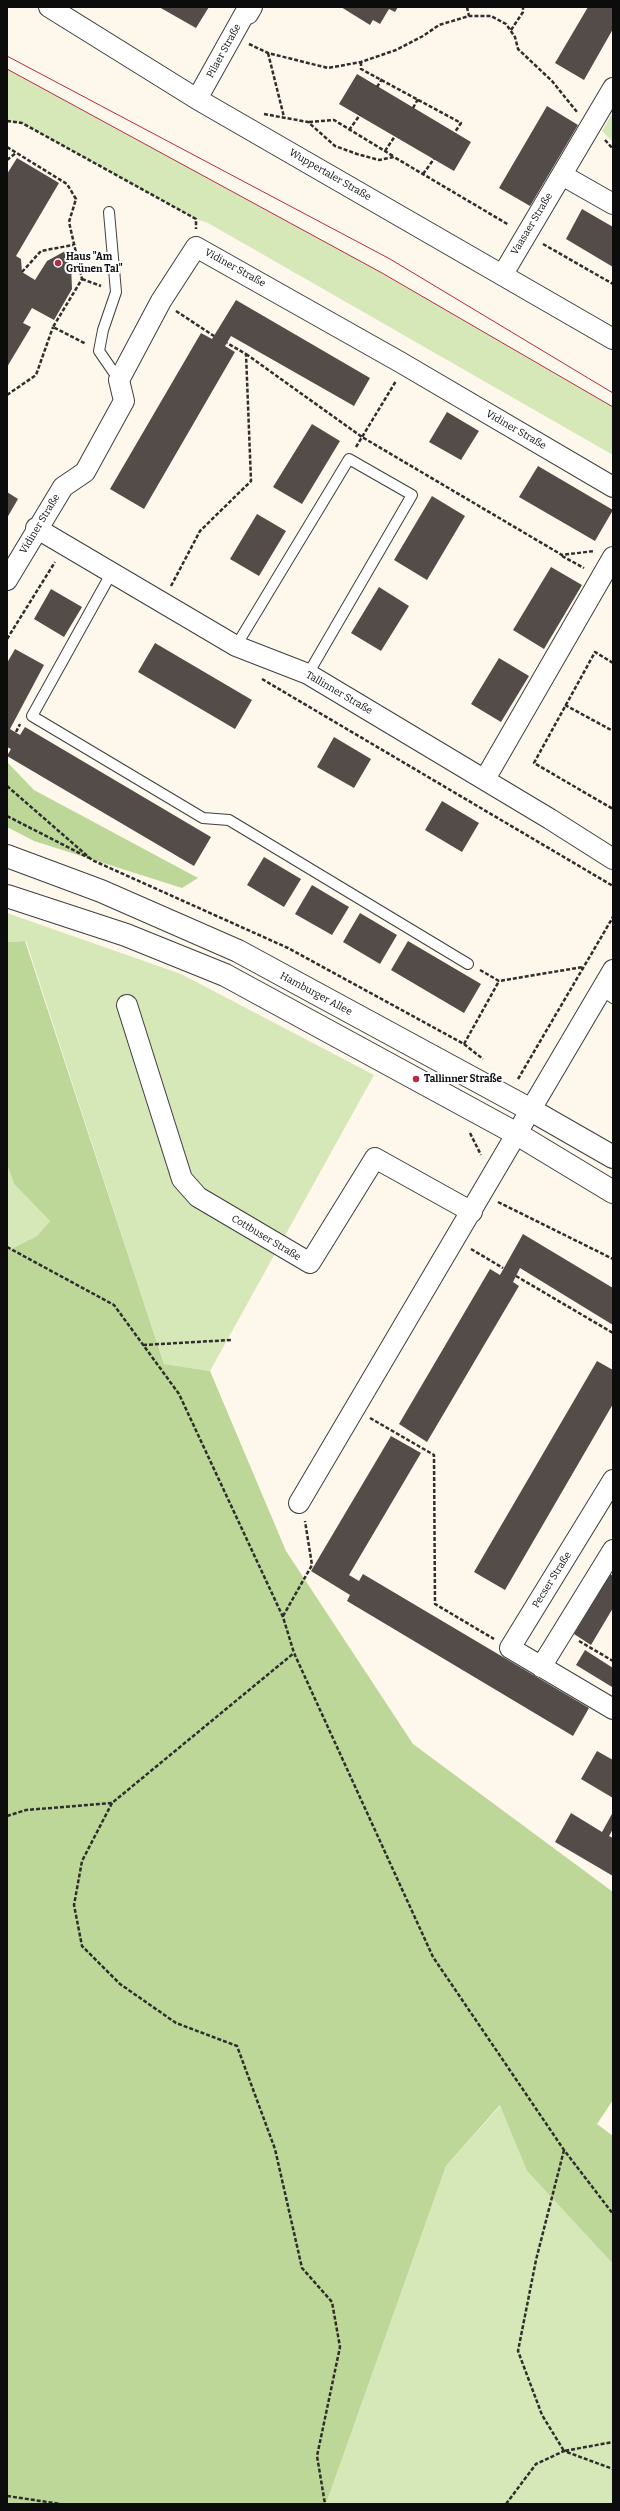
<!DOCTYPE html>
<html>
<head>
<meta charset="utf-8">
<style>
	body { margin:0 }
	#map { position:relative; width:620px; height:2511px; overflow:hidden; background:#fef8ec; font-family:Bitter,serif }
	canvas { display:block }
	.frame { position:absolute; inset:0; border:8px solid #0c0c0c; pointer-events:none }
</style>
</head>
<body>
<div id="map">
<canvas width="620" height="2511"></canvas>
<div class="frame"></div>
</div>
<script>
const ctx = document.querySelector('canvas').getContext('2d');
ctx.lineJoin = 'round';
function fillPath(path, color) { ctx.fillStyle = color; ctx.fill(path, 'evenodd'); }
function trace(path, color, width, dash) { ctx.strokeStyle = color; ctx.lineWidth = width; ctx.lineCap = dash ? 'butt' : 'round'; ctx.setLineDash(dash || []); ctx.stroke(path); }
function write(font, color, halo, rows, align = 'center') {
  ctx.font = font + ' Bitter,serif'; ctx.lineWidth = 4; ctx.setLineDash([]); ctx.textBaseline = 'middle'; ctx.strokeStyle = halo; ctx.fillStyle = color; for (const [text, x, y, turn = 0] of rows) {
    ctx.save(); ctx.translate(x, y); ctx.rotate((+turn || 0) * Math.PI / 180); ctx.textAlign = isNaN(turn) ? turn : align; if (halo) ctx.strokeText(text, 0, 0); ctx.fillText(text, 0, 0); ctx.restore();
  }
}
fillPath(new Path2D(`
	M7,69L382,273L613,407V455L208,223L196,219L22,123L7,121Z
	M613,112V142L602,131Z
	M7,913L181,974L374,1075L210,1371L164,1364L26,941L7,942Z
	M7,1164L14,1184L50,1221L37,1236L7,1251Z
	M501,2105L527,2171L613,2264V2504H326L446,2166Z`), '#d6e7b8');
fillPath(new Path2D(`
	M7,762L34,790L198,878L182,888L34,841L7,827Z
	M25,941L164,1364L210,1371L286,1551L413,1744L613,1892V2100L597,2124L613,2136V2264L527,2171L500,2105L446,2166L326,2504H7V1251L37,1236L50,1221L14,1184L7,1164V942Z`), '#bcd798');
fillPath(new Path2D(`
	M159,7H209L196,28Z
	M341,7H398L395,12L389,9L380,24L373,20L370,25Z
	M588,7H613V29L584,80L555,63Z
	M357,74L471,142L454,171L339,104Z
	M547,106L578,125L530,206L499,188Z
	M17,158L59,183L16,256L21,259L22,272L35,280L47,261L67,250L71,265L72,289L54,320L32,308L23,323L31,327L7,367V174Z
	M582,209L613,227V267L566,239Z
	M236,300L370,378L354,406L231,336L225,346L235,352L144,509L110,489L201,333L212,339Z
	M447,412L479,431L461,460L429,442Z
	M312,424L340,441L302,504L273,487Z
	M538,466L613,510L595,541L519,497Z
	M7,492L18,499L7,518Z
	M432,496L465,516L427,580L394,560Z
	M257,514L286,531L259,576L230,559Z
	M551,567L582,585L544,649L513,630Z
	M379,587L409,606L381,651L351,633Z
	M51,589L82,607L64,637L34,619Z
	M155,643L252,700L235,729L138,672Z
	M15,649L44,665L10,729L20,735L25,727L211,837L194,866L7,756L11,749L7,747V663Z
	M499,658L529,676L501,722L471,704Z
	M334,737L371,759L354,788L317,767Z
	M442,801L479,823L462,852L425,830Z
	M264,857L301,879L284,907L247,885Z
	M312,885L349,907L332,935L295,914Z
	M360,913L397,935L380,964L343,942Z
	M408,941L481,984L464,1013L391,970Z
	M523,1234L613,1288V1325L520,1268L513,1282L519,1286L427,1442L399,1424L490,1269L500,1275Z
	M597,1361L613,1370V1404L505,1590L474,1572Z
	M391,1436L421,1453L349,1575L359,1581L363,1574L589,1708L573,1736L347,1601L350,1595L311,1571Z
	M610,1574L613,1576V1608L591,1645L574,1634Z
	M585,1650L613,1668L612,1687L576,1665Z
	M597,1751L613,1760V1798L581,1779Z
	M613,1812V1829L609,1836L613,1838V1876L555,1842L571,1813L602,1832Z`), '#544c49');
const service = new Path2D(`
	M109,212L116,292L103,330L99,351L119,380
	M112,572L32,716L203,818L229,820L468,964
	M236,646L349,459L412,495L308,674
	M601,990L613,998`);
const minor = new Path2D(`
	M49,7L197,99L613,339
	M197,99L245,13L248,14L252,7
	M562,175L613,204
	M503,274L613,88
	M36,528L236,646L308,674L550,819L613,859
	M7,580L63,487L85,472L124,401L119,380L161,301L196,247L400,362L613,487
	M485,779L613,557
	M127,1005L182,1179L198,1197L310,1263L375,1158L472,1212
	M613,1480L510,1648L613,1709
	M299,1503L613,970
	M541,1667L613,1550`);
const tertiary = new Path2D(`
	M7,856L101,891L238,951L531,1110L613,1157
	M7,896L126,935L225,975L517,1134L613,1192`);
trace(service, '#3f3f3f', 12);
trace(minor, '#3f3f3f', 22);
trace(tertiary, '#3f3f3f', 24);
trace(new Path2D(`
	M467,7L469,16
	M511,30L523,12V7
	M249,44L268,53L328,68L361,62L396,50L423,36L439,25L469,16H491L506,24L515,37L518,49L552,81L577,112
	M268,53L284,117
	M361,62V69L461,123L455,132
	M377,87L382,79
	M413,108L418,99
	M264,114L308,122L335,146L357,154L379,160L394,157L509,225
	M7,121L22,123L196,219V229
	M309,122L334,120L393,156
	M349,130L360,115
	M605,140L613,149
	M7,147L67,184L76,199L69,222L82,279L53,327L86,344
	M385,151L395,136
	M7,160L16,153
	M423,174L434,159
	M543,244L613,284
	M22,272L41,251L73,245
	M82,279L101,286
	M176,311L214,336
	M246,354L362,437L562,555L594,551
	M7,395L36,375L53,327
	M356,447L396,381
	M562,556L584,568
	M171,586L200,531L251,481L246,354L227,343
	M7,639L55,562
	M613,663L595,652L534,763L613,809
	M262,679L613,886
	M565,705L613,731
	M16,732L20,724
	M7,786L92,860L288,948L464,1044L483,1059
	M7,816L89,858
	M480,970L499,981L583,967
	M464,1044L499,981
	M518,1079L613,917
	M470,1133L481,1155
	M498,1202L613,1259
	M7,1247L114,1305L179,1394L283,1617L294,1653L433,1957L564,2150L613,2214
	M471,1249L503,1268
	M516,1276L613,1333
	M143,1345L231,1340
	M370,1418L434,1455L435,1604L494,1639
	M283,1616L312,1565L305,1521
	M579,1641L613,1661
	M112,1803L82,1861L74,1905L82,1946L120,1984L176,2023L237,2046L275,2149L302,2268L332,2302L340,2347L317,2456L325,2504
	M7,1816L26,1810L112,1803L294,1653
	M564,2150L536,2260L518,2351L542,2415L564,2451L613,2442
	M7,2496L61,2504
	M506,2504L536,2464L564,2451L613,2469`), '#2e2e2e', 2.5, [4, 2]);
trace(service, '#fff', 10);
trace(minor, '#fff', 20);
trace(tertiary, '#fff', 22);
trace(new Path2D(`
	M7,56L390,259L613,393
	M7,69L382,273L613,407`), '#b62a43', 1);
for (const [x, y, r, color] of [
	[58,263,4,"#b62a43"],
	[416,1079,4,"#b62a43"]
]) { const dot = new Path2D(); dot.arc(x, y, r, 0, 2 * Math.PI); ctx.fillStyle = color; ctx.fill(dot); trace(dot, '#fff', 1.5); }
write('10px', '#0c0c0c', '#fff', [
	["Pilaer Straße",224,51,-61],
	["Wuppertaler Straße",330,175,30],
	["Vaasaer Straße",532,224,-59],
	["Vidiner Straße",235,268,29],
	["Vidiner Straße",516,430,30],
	["Vidiner Straße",40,524,-59],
	["Tallinner Straße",339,693,30],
	["Hamburger Allee",316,994,28],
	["Cottbuser Straße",266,1238,31],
	["Pecser Straße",552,1580,-58]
]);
write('bold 10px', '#0c0c0c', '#fff', [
	["Haus \"Am",66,257],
	["Grünen Tal\"",66,269],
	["Tallinner Straße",424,1079]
], 'left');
</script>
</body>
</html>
